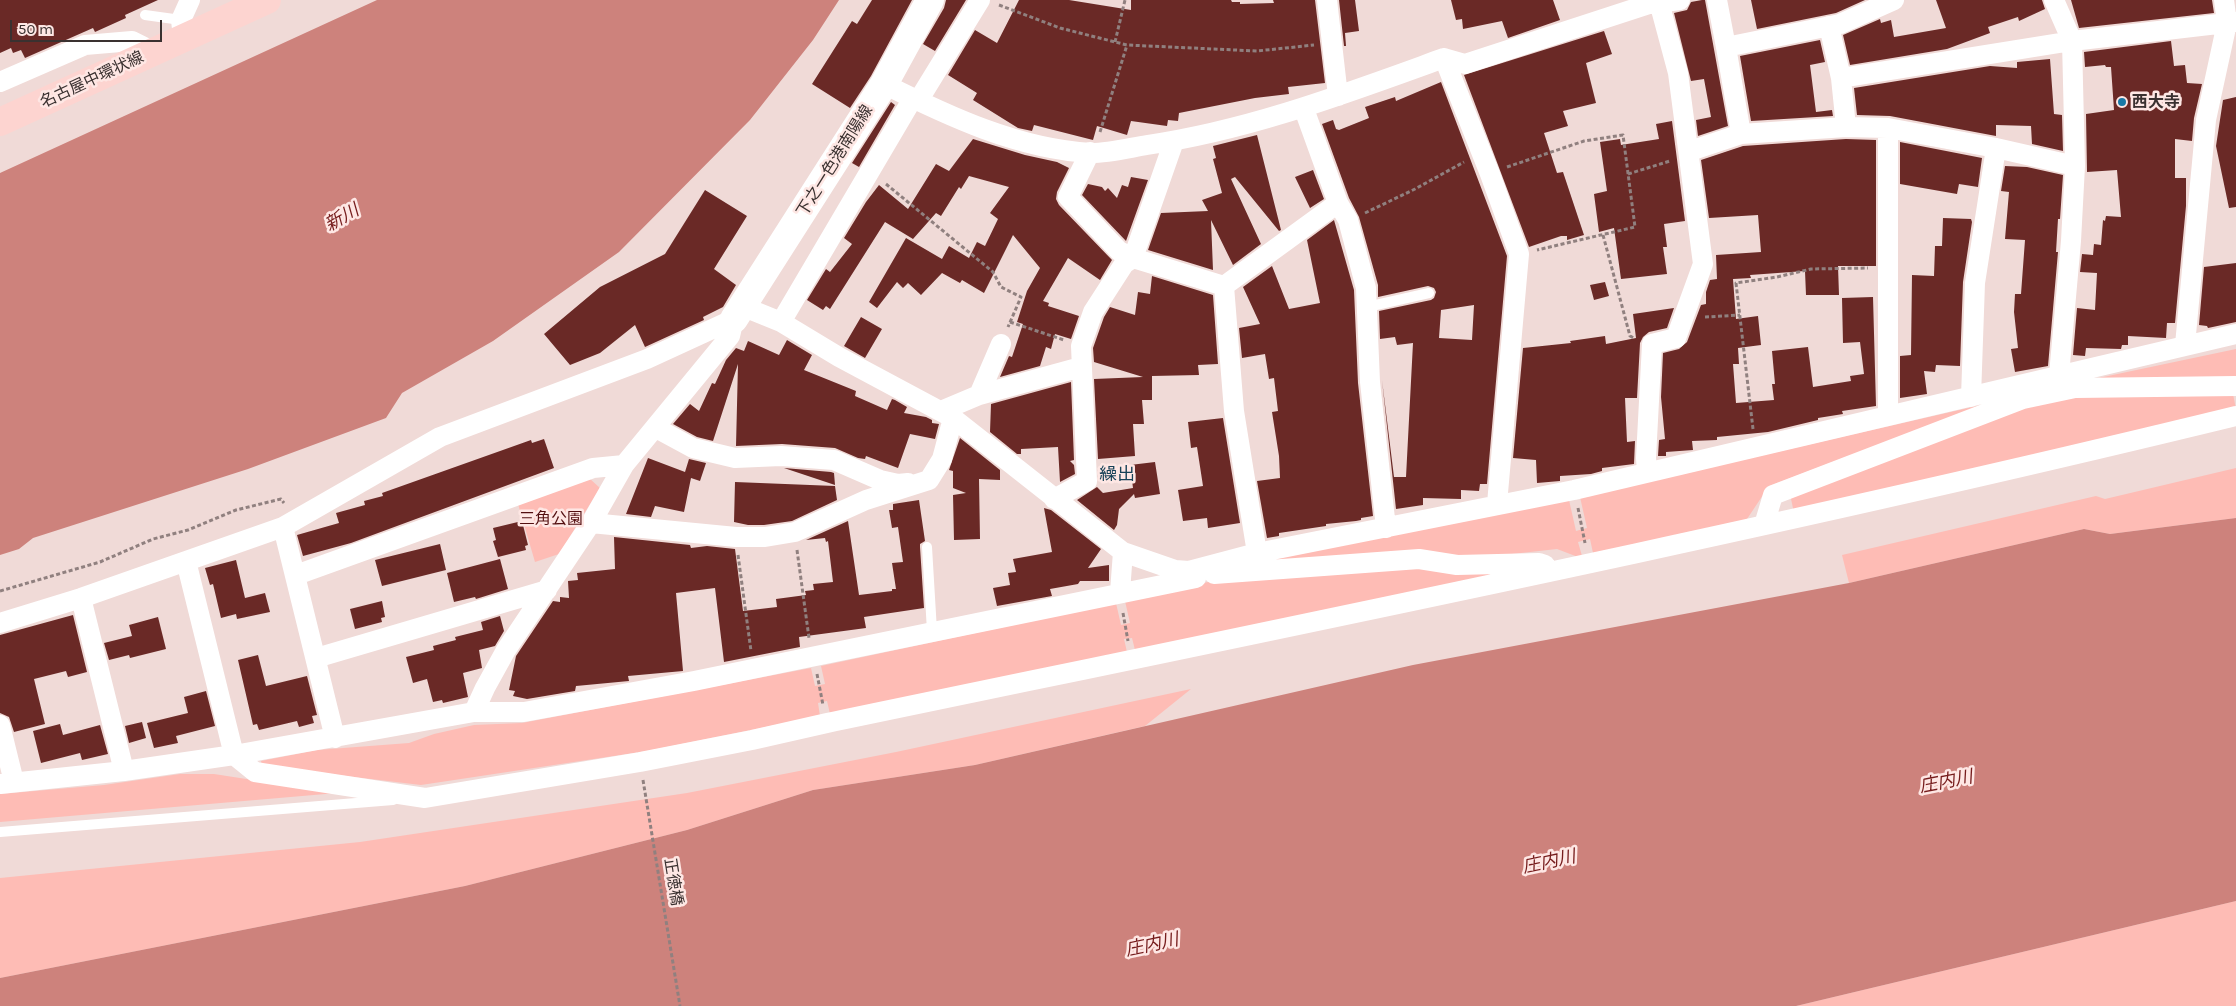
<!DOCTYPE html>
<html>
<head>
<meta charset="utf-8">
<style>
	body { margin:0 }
	#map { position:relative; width:2236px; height:1006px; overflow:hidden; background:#f0dad7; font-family:Karla,sans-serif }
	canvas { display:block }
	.scale { position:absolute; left:10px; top:20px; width:152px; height:22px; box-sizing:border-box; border:2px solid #3a3130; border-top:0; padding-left:6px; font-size:15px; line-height:18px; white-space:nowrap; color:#3a3130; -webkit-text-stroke:4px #fee7e4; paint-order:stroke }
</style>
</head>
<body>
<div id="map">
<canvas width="2236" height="1006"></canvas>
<div class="scale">50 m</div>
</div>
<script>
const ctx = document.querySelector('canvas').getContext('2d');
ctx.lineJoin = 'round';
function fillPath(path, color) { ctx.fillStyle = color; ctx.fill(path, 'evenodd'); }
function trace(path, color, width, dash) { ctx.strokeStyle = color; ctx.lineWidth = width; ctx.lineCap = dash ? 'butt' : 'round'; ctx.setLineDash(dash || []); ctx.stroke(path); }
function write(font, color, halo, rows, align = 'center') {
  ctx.font = font + ' Karla,"Noto Sans JP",sans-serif'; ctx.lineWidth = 5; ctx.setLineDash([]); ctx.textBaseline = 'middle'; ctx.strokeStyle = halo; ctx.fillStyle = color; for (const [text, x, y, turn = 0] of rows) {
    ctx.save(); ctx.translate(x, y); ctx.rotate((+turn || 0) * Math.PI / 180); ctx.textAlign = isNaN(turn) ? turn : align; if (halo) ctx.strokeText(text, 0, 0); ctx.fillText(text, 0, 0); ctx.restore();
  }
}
fillPath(new Path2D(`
	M2236,349V378L2089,380Z
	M2074,394H2233L2236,409L1794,513L1790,494L2027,405Z
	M1990,403L1769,486L1745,522L1593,553L1590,539L1578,542L1582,556L1578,557L1557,549L1458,560L1247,564L1569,500L1576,531L1587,528L1580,497Z
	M2236,468V518L2110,534L2084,529L1849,583L1842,555L2096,496L2105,499Z
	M589,478L600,488L559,554L535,562L518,504Z
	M1418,564L1525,570L1135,650L1132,638L1124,639L1127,652L830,714L827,701L818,703L820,716L647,751L421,785L262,766L261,761L317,750L409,743L434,734L474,725L522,723L811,668L815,686L825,684L821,666L1116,603L1121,625L1130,623L1125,601L1217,580Z
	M1191,689L1145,726L975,765L813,790L687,830L465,886L0,978V878L360,842L687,793L896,752Z
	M180,774H214L337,793L0,822V794L104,785Z
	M2236,901V1006H1796Z`), '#febcb5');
fillPath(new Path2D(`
	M377,0H839L813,40L750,120L619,252L493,341L402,393L386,418L248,469L33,538L19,549L0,555V173Z
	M2236,518V901L1796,1006H0V978L465,886L687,830L813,790L975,765L1413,665L1849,583L2084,529L2110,534Z`), '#cd827c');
fillPath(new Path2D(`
	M0,0H158L125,15L126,18L95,32L93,28L25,58L21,50L13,53L11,48L0,53Z
	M872,0H912L871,76L850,108L812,84L852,21L857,24Z
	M946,0H966L935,51L923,44L944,8Z
	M1019,0H1069L1131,10V0H1231L1232,2H1240V4L1274,3L1273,0H1315L1325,83L1288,87L1289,94L1255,98L1179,113L1178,121L1168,120L1167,126L1131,121L1127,135L1097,126L1093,140L1034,125L1032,131L1018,128L973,100L977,93L948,75L975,30L997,43Z
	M1339,0H1355L1359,31L1345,33L1346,46H1344Z
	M1451,0H1553L1560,20L1508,38L1502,21L1463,29L1462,19L1456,20Z
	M1702,0H1705L1728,126L1698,136L1696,120L1711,117L1704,79L1691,81L1674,13L1687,10L1691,2Z
	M1751,0H1865L1836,13L1757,29Z
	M1936,0H2042L2045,9L2019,21L2018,17L1988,27L1990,33L1947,49L1850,65L1843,35L1880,19L1881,23L1891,20L1894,37L1946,28Z
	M2071,0H2212L2214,13L2079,28Z
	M1604,31L1612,54L1586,63L1596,103L1563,111L1568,126L1544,133L1557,173L1563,172L1584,235L1567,240V236H1561L1529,247L1464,75Z
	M1820,40L1825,62L1810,65L1816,112L1832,110L1833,116L1751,121L1740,56Z
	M2171,41L2174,66L2185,65L2187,83L2202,84L2194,118L2192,141L2175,139V178H2186V206L2175,323H2167L2166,338L2128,336V345H2122L2121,349L2086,348L2085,356L2073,355L2077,308L2095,310L2097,273L2080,272L2082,254L2093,255L2094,244L2101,245L2103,220L2105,221L2106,216L2121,217L2117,170L2087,172L2086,114L2114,110L2111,67H2106L2105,65L2085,67L2084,52Z
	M2050,59L2054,114L2062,115L2063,151L2032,144L2031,126L1996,125V136L1890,116L1857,115L1854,88L1990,66L2017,68V62Z
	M1441,82L1507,256L1487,484H1480L1479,491L1461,490V499L1423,498V505L1396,509L1382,380L1394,477H1406L1413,343L1397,345L1395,337L1380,339L1379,311L1431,300L1434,298L1436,292L1434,288L1428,286L1378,297V285L1359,217L1349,198L1322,124L1333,120L1336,129L1339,130L1369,118L1365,107L1395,97L1396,101ZM1474,305L1472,340L1439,338L1441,310Z
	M2236,97V207L2229,208L2216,146L2223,100Z
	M891,102L895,105L859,167L852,163Z
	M1672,121L1685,221L1664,224L1667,247H1663L1667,274L1621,279L1614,228L1599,232L1594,194L1607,191L1600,142L1620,139L1621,145L1659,139L1656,124Z
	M1257,135L1281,230L1279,231L1235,177L1231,179L1261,244L1233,265L1211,220L1213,270L1148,250L1161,213L1208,211L1202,200L1222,193L1213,159L1216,158L1213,146Z
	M973,139L1025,155L1057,162L1069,168L1057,192L1056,199L1059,205L1112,260L1100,280L1068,258L1043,301L1049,303L1048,306L1079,316L1071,339L1055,334L1051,349L1046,347L1040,366L1000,377L1009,356L1012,357L1023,324L1017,322L1027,291L1040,268L1013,235L984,293L962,280L960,283L942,273L921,295L908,283L903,288L897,282L877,308L869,302L906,238L942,259L949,246L969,258L977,242L985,246L998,219L990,213L1009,187L969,176L961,189L959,187L941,216L936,213L913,239L885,222L830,309L826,306L823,310L807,300L826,269L830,272L852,244L844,238L866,202L879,185L908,209L936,164L949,171Z
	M1846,139L1876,140V266H1838L1839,295H1806L1805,271L1750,275L1751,278L1733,279L1736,319L1758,316L1761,345L1738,348L1739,364H1733L1736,403L1774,400L1772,384H1775L1772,351L1808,347L1813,387L1851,381L1850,376L1864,374L1860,342L1843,343L1842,298L1873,297L1876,406L1842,411L1843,414L1818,418V420L1768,432L1717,437V440L1692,441L1693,450L1666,452V456H1658L1659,440L1665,439L1661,397L1663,353L1679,349L1687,342L1701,305L1706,304V292L1710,280L1717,279L1716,255L1761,252L1758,215L1709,218L1701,160L1743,146Z
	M1900,142L1982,158L1978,187L1959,184L1957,194L1900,184Z
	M2005,166L2027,167L2063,175L2060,219H2058L2056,252H2058L2048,366L2015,372L2011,349L2018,348L2014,312L2015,294H2021L2025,240L2005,239L2009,192L2001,191Z
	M1313,170L1324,199L1310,208L1295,177Z
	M1131,177L1148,180L1126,241L1082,195L1088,184L1102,187L1105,191L1108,188L1117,198L1122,185L1128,187Z
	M705,190L747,216L714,269L736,285L723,307L703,317L704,320L645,347L635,325L600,353L570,365L544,334L600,287L665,254Z
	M1943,218L1971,219L1972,222L1963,282L1960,366L1936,365L1935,372L1924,371L1927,394L1900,398V356L1911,355L1912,275L1934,276L1935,246H1942Z
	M1334,220L1354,290L1358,383L1373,516L1361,518V520L1356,521L1326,524V526L1279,533V536L1267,538L1257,481L1280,478L1279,456L1272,412L1278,411L1274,378L1269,379L1265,354L1242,358L1239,328L1260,324L1243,287L1272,266L1289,309L1320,303L1307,240Z
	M2236,263V322L2208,328L2207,326L2199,325L2204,267Z
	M1152,276L1213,295L1218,364L1198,365L1199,375L1152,376V400H1142L1144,424H1133L1135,456L1098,459L1094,379L1143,377L1094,362L1093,348L1104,317L1110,307L1135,315L1138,292L1150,294Z
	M1605,282L1609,296L1594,300L1590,285Z
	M1674,308L1667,328L1649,332L1643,337L1640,343L1637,398H1625L1627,442L1635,441L1634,464L1602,468V471L1591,474L1560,476V481L1537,483L1536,460L1513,458L1523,348L1571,343L1570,341L1605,336L1606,344L1636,338L1633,314Z
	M861,317L882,329L865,358L844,346Z
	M787,340L812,355L804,370L856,391L855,396L887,410L892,399L895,400L907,407L904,413L926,417L932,420V423L939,424L935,439L910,434L898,468L866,456L865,459L858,458L835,448L782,444L736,446L738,364L713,441L697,437L673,424L690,404L699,411L712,383L715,384L726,360L736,348L744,351L748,341L779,355Z
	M1071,382L1074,460L1070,461L1074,465L1075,474L1060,482L1058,447L1021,449V454H1017L990,432L991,404Z
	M1223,418L1240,523L1208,528L1207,518L1183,521L1178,490L1203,486L1197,447L1191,448L1188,422Z
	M960,438L1000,470V480L979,479L980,539L954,540L953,495L966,493L953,488V471L949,470Z
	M544,439L554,468L351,543L303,556L297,535L339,523L336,513L365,505L364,501L383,496L382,493L531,440L532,443Z
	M648,458L685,472L689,459L706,463L700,481L691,478L684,512L655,506L651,517L626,514Z
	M1155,462L1160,494L1135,498L1134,494L1119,509L1117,525L1114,530L1077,500L1097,487L1103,493L1133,488L1130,465Z
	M784,468L831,472L834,473L835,485Z
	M735,482L835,486L837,500L792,521L764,525H748L734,522Z
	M919,500L925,541L920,544V547L924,608L864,617L866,628L799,637L800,647L724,662L715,588L676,593L683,671L628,676L629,681L576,686L575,691L527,699L513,696L515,691L509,690L516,656L553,601L560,602V597L569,598L568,581L578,580L577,573L615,569L614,537L690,545L691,548L707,546L735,549L743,611L777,607L776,599L806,595L805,591L814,590L813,584L833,582L828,541L826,542L825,538L806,540L848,521L859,595L892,591V589H896L892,563L903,562L898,527L892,528L889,510H893V504Z
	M1044,508L1051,510L1101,549L1088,568L1109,565V581H1080L1078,584L1050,589L1052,596L997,606L993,588L1010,585L1008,573L1016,572L1013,559L1052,552Z
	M522,521L528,545L525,546L526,550L498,557L493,541L496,540L493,528Z
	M440,544L446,570L382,586L375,560Z
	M500,559L508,589L476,599L475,597L454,602L447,573Z
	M236,560L245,598L265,593L270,612L237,619L236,614L221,618L213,584L210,585L205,568Z
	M382,601L385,617L381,618L382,622L355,629L350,609Z
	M73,615L87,672L68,677L66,671L34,679L45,724L14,732L9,717L0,713V635Z
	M500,616L504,631L495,646L479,650L482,668L463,673L468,697L443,703L442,700L433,702L427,679L413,683L406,657L434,650L433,646L456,640L455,637L483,630L481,622Z
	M158,617L166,649L130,658L129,655L109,660L104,643L132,636L129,625Z
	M258,655L266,686L307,676L317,715L312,716L314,723L299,727L297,721L259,730L257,724L253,725L238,660Z
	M206,691L215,726L176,736L178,743L154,748L147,723L188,713L184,697Z
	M142,722L146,738L129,743L125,726Z
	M60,724L63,735L100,725L108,754L82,760L80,753L41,763L33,731Z`), '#6a2926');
trace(new Path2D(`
	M999,5L1060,28L1127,45L1257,51L1314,45
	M1115,42L1125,0
	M1100,132L1127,45
	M1507,167L1584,141L1623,135L1635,227L1537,250
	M1628,174L1670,161
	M886,184L993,272L1001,287L1021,297L1008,327
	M1365,213L1415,189L1464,162
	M1603,235L1630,336L1634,338
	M1705,317L1740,315
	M1010,322L1064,340
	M1753,429L1736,283L1777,277L1811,269L1868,268
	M1578,508L1585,543
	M797,550L809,638
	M738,555L751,651
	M0,591L100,562L153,539L188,530L236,510L281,499L284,503
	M1123,613L1128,641
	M817,674L823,705
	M643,780L680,1006`), '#90807f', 3, [4, 2.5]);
trace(new Path2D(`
	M145,15L181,20
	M1367,307L1429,293
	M927,547L932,631
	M0,832L393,800`), '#fff', 10);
trace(new Path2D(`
	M1327,0L1338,96
	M1717,0L1726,47L1840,24L1894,0
	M2054,0L2072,41L2075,166L2071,241L2059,375
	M1829,26L1841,78L1846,127
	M183,38L181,20L190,0
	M1726,47L1741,134
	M1444,58L1490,174L1519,254L1497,504
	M1841,78L2072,41L2236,22
	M0,82L85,45L132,41L154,52
	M884,84C948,116 1018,149 1091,153C1109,153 1129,148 1147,145C1250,130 1347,93 1444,58L1465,64L1649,4L1680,0
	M918,101L980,0
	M1304,109L1338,203L1348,220L1366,288L1370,382L1386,528
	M1888,128V416
	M1690,151L1741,134L1846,127L1888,128L1996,148L2075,166
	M1090,152L1068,197L1119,251L1133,258L1224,286L1338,203
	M1224,286L1234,411L1257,553
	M744,307L781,322L839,357L953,418L1123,552L1175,570L1189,571L1257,553L1574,490L2236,334
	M781,322L913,98
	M2185,345L2206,120L2227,23L2224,0
	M979,395L1001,344
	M1971,397L1975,283L1996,148
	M941,411L979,395L1081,367
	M656,428L693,448L735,458L781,456L834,460L880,480L898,484L908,483
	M1647,472L1646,458L1652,344L1676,338L1703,264L1678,73L1659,2
	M1054,499L1087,481L1081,346L1093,312L1124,264L1133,258L1174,141
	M591,523L736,537H765L795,532L866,500L929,480L942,459L953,418
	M1764,525L1773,495L2023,399L2075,388L2236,386
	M283,527L335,738
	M186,561L234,755L255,772L425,798L640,762L752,740L827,723C1297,625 1769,530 2236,416
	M1214,574L1419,559L1457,565L1539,563L1545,565
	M296,575L593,468L624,465
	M1120,592L1123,552
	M81,598L124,771
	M0,623L81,598L283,527L440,437L647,359L734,319
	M316,658L547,590
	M474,712L485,688L506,650L591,523L624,465L730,336L734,319
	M0,725L14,782
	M0,784L124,771L234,755L474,712H524L694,681L1196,578`), '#fff', 20);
trace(new Path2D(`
	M734,319L884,84L930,0`), '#fff', 28);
trace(new Path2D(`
	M0,122L267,0`), '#fdd4d0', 28);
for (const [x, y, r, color] of [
	[2122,102,5,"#1979a6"]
]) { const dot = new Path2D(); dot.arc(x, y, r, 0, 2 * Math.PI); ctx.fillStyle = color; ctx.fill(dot); trace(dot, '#fee7e4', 2); }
write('16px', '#3a3130', '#fee7e4', [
	["名古屋中環状線",92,80,-25],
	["下之一色港南陽線",835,161,-58],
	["正徳橋",673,882,81]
]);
write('bold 16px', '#3a3130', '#fee7e4', [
	["西大寺",2132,102]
], 'left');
write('16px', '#530f10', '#fee7e4', [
	["三角公園",551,519]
]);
write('italic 18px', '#761c1c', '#fee7e4', [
	["新川",342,218,-30],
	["庄内川",1946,782,-11],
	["庄内川",1549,862,-12],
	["庄内川",1152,945,-12]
]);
write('18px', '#174157', '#fee7e4', [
	["繰出",1117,475]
]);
</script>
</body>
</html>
